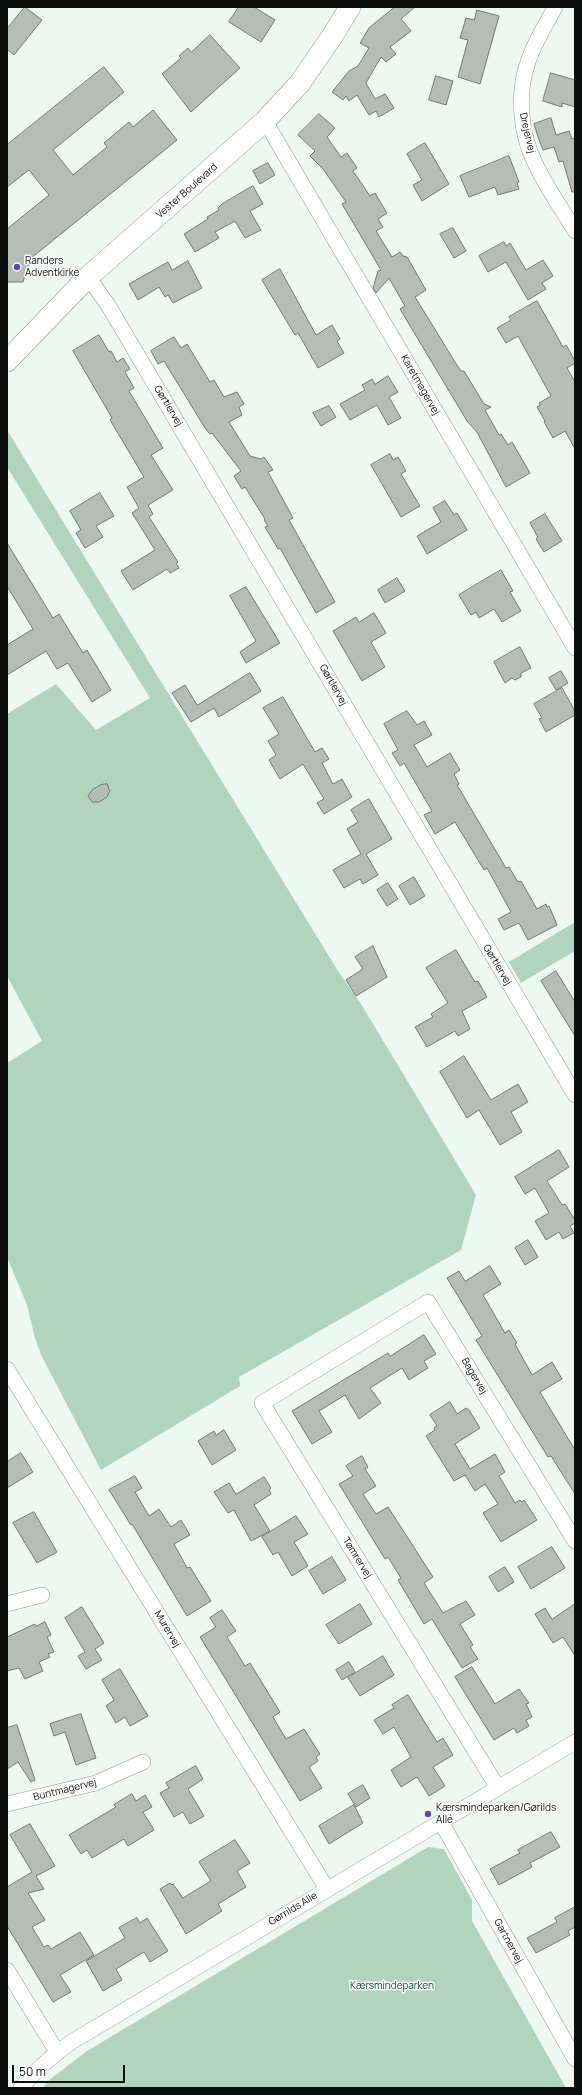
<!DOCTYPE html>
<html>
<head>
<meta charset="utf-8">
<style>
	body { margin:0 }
	#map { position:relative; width:582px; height:2095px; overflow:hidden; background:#edf8f0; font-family:Manrope,sans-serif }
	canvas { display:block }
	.frame { position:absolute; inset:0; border:8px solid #0c0f0d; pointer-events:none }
	.scale { position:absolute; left:12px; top:2065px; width:113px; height:18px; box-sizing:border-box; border:2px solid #0c0f0d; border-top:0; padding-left:5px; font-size:12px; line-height:14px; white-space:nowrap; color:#0c0f0d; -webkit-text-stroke:3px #fff; paint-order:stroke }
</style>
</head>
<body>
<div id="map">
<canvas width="582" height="2095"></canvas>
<div class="frame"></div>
<div class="scale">50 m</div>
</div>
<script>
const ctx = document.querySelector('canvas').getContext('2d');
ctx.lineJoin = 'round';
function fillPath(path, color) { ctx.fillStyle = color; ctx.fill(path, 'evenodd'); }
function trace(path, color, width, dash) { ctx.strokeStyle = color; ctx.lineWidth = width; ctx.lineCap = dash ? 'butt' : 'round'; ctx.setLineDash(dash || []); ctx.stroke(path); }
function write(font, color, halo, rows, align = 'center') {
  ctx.font = font + ' Manrope,sans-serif'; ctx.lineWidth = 3; ctx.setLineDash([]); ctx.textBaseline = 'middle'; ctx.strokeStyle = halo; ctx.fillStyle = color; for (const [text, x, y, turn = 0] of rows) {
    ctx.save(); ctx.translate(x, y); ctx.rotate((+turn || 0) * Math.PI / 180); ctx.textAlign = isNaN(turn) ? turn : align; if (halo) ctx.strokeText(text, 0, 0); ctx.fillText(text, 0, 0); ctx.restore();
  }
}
fillPath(new Path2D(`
	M7,430L338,971L361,1004L476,1195L461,1250L239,1377L240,1386L101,1470L41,1355L35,1338L27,1305L7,1257V1063L42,1041L7,976V714L56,684L96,730L150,698L7,467Z
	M575,922V951L521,983L509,962Z
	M428,1847L444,1849L472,1900V1921L566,2088H43L48,2081L87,2051Z`), '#b0d5bc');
const building = new Path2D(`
	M25,7L42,20L14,55L7,49V29Z
	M239,7H254L275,20L261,42L229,22Z
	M395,7H415L401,19L411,31L390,47L396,54L386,62L381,57L366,83L375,99L385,94L394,108L379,117L376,111L369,115L357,95L349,101L346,96L343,100L332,92L349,71L358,66L369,48L360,43L369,28Z
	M477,10L499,16L480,84L458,77L468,40L460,38L466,18L474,20Z
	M210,35L240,68L191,112L162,74L181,58L179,56L188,48L191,52Z
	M104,67L124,92L53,150L73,175L107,147L104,143L129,122L133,127L153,110L177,140L30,259L23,282H7V229L49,195L29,170L7,187V145Z
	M551,73L575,80V107L562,103V107L543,101Z
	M436,76L453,81L446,105L429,100Z
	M319,114L335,128L327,137L341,157L347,153L357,168L353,171L370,196L375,193L387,213L378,219L383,227L376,231L392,257L400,252L403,256L407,257L426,290L415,297L455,362L461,371H464L484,404L491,407L485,410L499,435L501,434L508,445L512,442L530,473L506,487L477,432L467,421L400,309L405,306L389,278L376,293L373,288L378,271L381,270L342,204L346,202L323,169L310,156L315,151L298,135Z
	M551,118L556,135L569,131L572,139L575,138V192H572L563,161L559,162L554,147L543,150L538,137L534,124Z
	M425,143L449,184L422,201L413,185L422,180L407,154Z
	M509,156L519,182L517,183L519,189L498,195L495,187L469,197L460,176Z
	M268,163L275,175L260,184L253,171Z
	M253,186L263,204L250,211L261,230L245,238L235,221L215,232L219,238L195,252L184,234L208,219L207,217L219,210L218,208L222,204Z
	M453,228L466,251L454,258L440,234Z
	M504,242L506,246L510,243L526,270L543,260L553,276L542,283L546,289L528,300L506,262L488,272L479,256Z
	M188,261L202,288L173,303L168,295L165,297L159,287L138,300L129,284L168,262L172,270Z
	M280,269L316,335L332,325L340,339L337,341L344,353L318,368L298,333L295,335L262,280Z
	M537,301L563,347L566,345L575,361V363L567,368L575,382V449L565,431L553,438L544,422L545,421L537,407L540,405L539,403L551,396L518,336L506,343L497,328L511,320L509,317Z
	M99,335L109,352L111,351L117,362L123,358L130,369L125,372L134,388L129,391L163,448L151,455L173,490L148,505L153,514L149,517L178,562L176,563L179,568L170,573L167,569L133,590L121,571L155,550L132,513L139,508L127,487L144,477L110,420L112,418L73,351Z
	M174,337L181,348L187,344L210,382L214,380L224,397L237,392L244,404L239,407L242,415L229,422L250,456L261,459L264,457L273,470L268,472L293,518L289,520L335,602L316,613L280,548L278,549L265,527L268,526L264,520L265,519L245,487L242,489L234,476L241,471L212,433L210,434L205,428L164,361L158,364L151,351Z
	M388,376L398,392L389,397L401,418L388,425L377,405L350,420L340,404L365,390L362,385L372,379L375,384Z
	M329,406L336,417L321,426L313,413Z
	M390,454L393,460L398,457L406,471L401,474L420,506L401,517L371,465Z
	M100,493L114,516L96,526L103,537L85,548L76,533L81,530L70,511Z
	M445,501L454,515L457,513L467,530L427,554L417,536L441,522L433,508Z
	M545,514L562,541L544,552L536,539L538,537L530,523Z
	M7,543L53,618L59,614L83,653L87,650L111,690L92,702L68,663L57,669L46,651L7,675V645L33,629L7,586Z
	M501,570L513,591L510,592L521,611L502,622L494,609L479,618L476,612L471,615L459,595Z
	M397,578L405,591L385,603L378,590Z
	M246,587L280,643L246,663L240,652L256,641L230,596Z
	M374,613L386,633L371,642L385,667L362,681L333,631L356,617L359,622Z
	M520,647L531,668L521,673V677L515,680L512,678L505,683L494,662Z
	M561,671L568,683L556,690L549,678Z
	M250,673L261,691L219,717L214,708L191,722L172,693L185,685L197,705Z
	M562,688L575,711V715L546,732L539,719L542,718L534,704Z
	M283,697L315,752L322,748L329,759L322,763L333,784L342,779L352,797L324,814L317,803L324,799L303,764L280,779L269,760L276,755L268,741L279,734L263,708Z
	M407,711L417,725L424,721L432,735L414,745L427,767L450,753L460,770L454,774L459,784L457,785L506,868L509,867L518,882L521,881L537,909L546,904L547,907L549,906L557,925L528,940L519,923L504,930L498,919L511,912L487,868L484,870L455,822L435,834L424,815L432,811L404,763L400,766L392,753L398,750L384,724Z
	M107,784L110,791L107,797L99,802H92L88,796L92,790L100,785Z
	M369,799L392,839L366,854L378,875L363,884L360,879L344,888L333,870L361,854L347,829L358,822L351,810Z
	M414,877L425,896L410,905L399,886Z
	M388,883L398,899L387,906L377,890Z
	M373,946L387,977L356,996L346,980L363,969L355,957Z
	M456,950L475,982L478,981L487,997L462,1011L470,1029L458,1036L455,1031L427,1047L415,1027L433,1017L431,1014L448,1003L426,968Z
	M556,971L575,1002V1036L541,981Z
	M464,1056L491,1100L518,1084L528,1102L511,1112L522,1132L500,1145L479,1110L467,1118L440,1072Z
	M559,1150L569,1167L547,1181L562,1205L565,1204L575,1220V1223L570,1226L574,1233L563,1239L559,1232L546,1240L535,1221L549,1213L535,1188L525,1194L515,1177Z
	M528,1240L538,1257L525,1265L515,1248Z
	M490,1266L501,1284L483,1295L505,1333L509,1330L517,1343L515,1344L532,1375L552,1362L562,1379L540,1392L575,1450V1494L551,1456L548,1457L476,1340L482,1336L447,1278L459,1271L465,1281Z
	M424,1335L436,1354L424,1361L428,1368L409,1380L402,1368L370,1388L381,1403L359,1419L345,1395L319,1411L332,1432L312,1444L292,1411L388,1353L390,1356Z
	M450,1402L457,1414L466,1408L469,1410L480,1428L455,1444L470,1469L495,1454L505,1472L499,1476L515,1503L520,1500L522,1502L524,1500L537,1520L501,1542L483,1513L498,1504L485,1484L475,1491L465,1475L454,1481L426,1436L435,1430L434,1428L437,1426L430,1415Z
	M224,1430L236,1450L212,1465L198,1441L214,1431L216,1435Z
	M21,1453L33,1472L7,1488V1462Z
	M362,1456L368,1467L365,1469L376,1486L363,1494L376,1514L388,1507L433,1577L424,1583L443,1613L466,1601L475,1615L460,1624L473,1645L470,1647L478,1659L462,1668L432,1619L424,1624L398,1580L401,1578L388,1557L385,1559L339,1484L353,1476L346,1466Z
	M135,1476L142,1488L135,1492L149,1516L159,1509L171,1527L181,1520L190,1535L174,1544L187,1568L190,1567L211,1601L187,1616L132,1524L131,1525L109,1490Z
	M264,1477L271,1488L269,1490L271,1494L254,1505L270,1531L251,1541L234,1510L228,1513L214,1492L229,1483L236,1494Z
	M34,1512L57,1552L37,1563L13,1523Z
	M296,1516L308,1534L294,1542L308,1566L292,1576L278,1552L273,1555L262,1537Z
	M552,1547L565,1568L531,1589L518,1567Z
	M332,1557L346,1580L323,1594L309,1571Z
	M505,1567L514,1582L498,1592L489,1577Z
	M360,1604L372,1624L339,1644L326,1625Z
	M575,1604V1656L563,1637L553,1643L535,1614L545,1608L552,1619Z
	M82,1607L104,1643L95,1649L102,1660L86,1669L78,1656L85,1652L65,1618Z
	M222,1610L236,1631L227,1637L245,1666L250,1663L280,1712L273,1717L286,1739L304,1729L320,1754L316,1757L318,1761L309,1767L322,1788L300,1801L200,1637L216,1627L210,1618Z
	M45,1622L51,1635L47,1637L54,1652L48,1654L50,1657L39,1662L43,1671L25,1679L19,1668L7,1671V1637L35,1624L36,1626Z
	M383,1656L394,1675L360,1696L348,1678Z
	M349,1662L355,1672L342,1680L336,1670Z
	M472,1667L495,1704L519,1689L529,1703L526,1704L532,1717L526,1720L529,1726L517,1733L514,1728L494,1740L455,1677Z
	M120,1669L148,1716L130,1726L125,1717L116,1723L106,1706L114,1700L102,1680Z
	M408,1695L437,1742L443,1738L453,1755L433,1767L445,1786L429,1796L417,1777L401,1787L391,1770L411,1757L394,1727L383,1734L374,1720L394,1708L392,1705Z
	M81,1714L96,1758L76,1765L65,1732L54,1736L50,1724Z
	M17,1725L35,1780L31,1782L18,1762L7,1769V1728Z
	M196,1766L203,1779L188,1789L204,1816L190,1824L183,1812L174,1817L160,1793L169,1788L166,1783Z
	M363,1785L370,1798L356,1807L348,1794Z
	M132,1794L136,1801L145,1795L152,1807L143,1812L154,1830L128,1846L124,1839L92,1858L87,1850L81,1854L69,1835L116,1807L114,1805Z
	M354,1805L363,1823L329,1844L319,1826Z
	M30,1824L55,1866L36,1876L44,1889L28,1893L45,1920L32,1927L44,1947L48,1945L51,1949L80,1932L94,1955L60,1975L71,1992L53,2002L7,1926V1887L32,1872L10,1835Z
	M551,1832L560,1847L530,1863L532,1867L499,1885L490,1869L520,1853L518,1850Z
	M235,1840L250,1863L237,1871L246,1887L218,1904L222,1911L186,1934L160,1889L170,1883L172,1885L173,1884L183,1898L211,1881L199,1862Z
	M575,1907V1927L568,1931L570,1935L536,1953L527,1938L557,1922L555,1918Z
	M137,1918L140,1923L147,1918L168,1951L150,1962L144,1952L116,1969L122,1980L103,1991L86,1961L125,1938L119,1928Z`);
fillPath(building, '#b4beb7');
trace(building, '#717b74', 1);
const street = new Path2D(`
	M555,7C546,25 534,43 528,62C517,93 520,133 535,163C546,187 562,209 575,231
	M265,121L575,648
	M88,277L108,305L575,1095
	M7,1369L327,1889
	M7,1604L42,1595
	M498,1788L262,1403L428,1302L575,1541
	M7,1804L96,1783L143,1762
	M441,1822L575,2059
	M7,1970L57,2052
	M21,2088C36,2069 54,2054 73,2041L575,1742`);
const secondary = new Path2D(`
	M7,361L88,277L265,121L300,83L333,35L350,7`);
trace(street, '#8e9891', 16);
trace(secondary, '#8e9891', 22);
trace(street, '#fff', 15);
trace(secondary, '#fff', 21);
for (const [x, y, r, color] of [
	[17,267,4,"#6046bf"],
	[428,1814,4,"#6046bf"]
]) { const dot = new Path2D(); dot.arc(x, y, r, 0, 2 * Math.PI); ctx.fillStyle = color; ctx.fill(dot); trace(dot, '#fff', 1.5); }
write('10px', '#0c0f0d', '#fff', [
	["Drejervej",527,133,77],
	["Vester Boulevard",187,191,-41],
	["Karetmagervej",420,385,60],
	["Gørtlervej",168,406,59],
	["Gørtlervej",333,685,60],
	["Gørtlervej",497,965,59],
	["Bagervej",474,1376,59],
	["Tømrervej",357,1558,58],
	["Murervej",167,1629,59],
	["Buntmagervej",65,1790,-14],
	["Gørrilds Alle",293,1909,-31],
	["Gartnervej",508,1941,61]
]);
write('10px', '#0c0f0d', '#fff', [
	["Randers",25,261],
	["Adventkirke",25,273],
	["Kærsmindeparken/Gørilds",436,1808],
	["Allé",436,1820]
], 'left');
write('10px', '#054e2c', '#fff', [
	["Kærsmindeparken",392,1986]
]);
</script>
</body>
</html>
